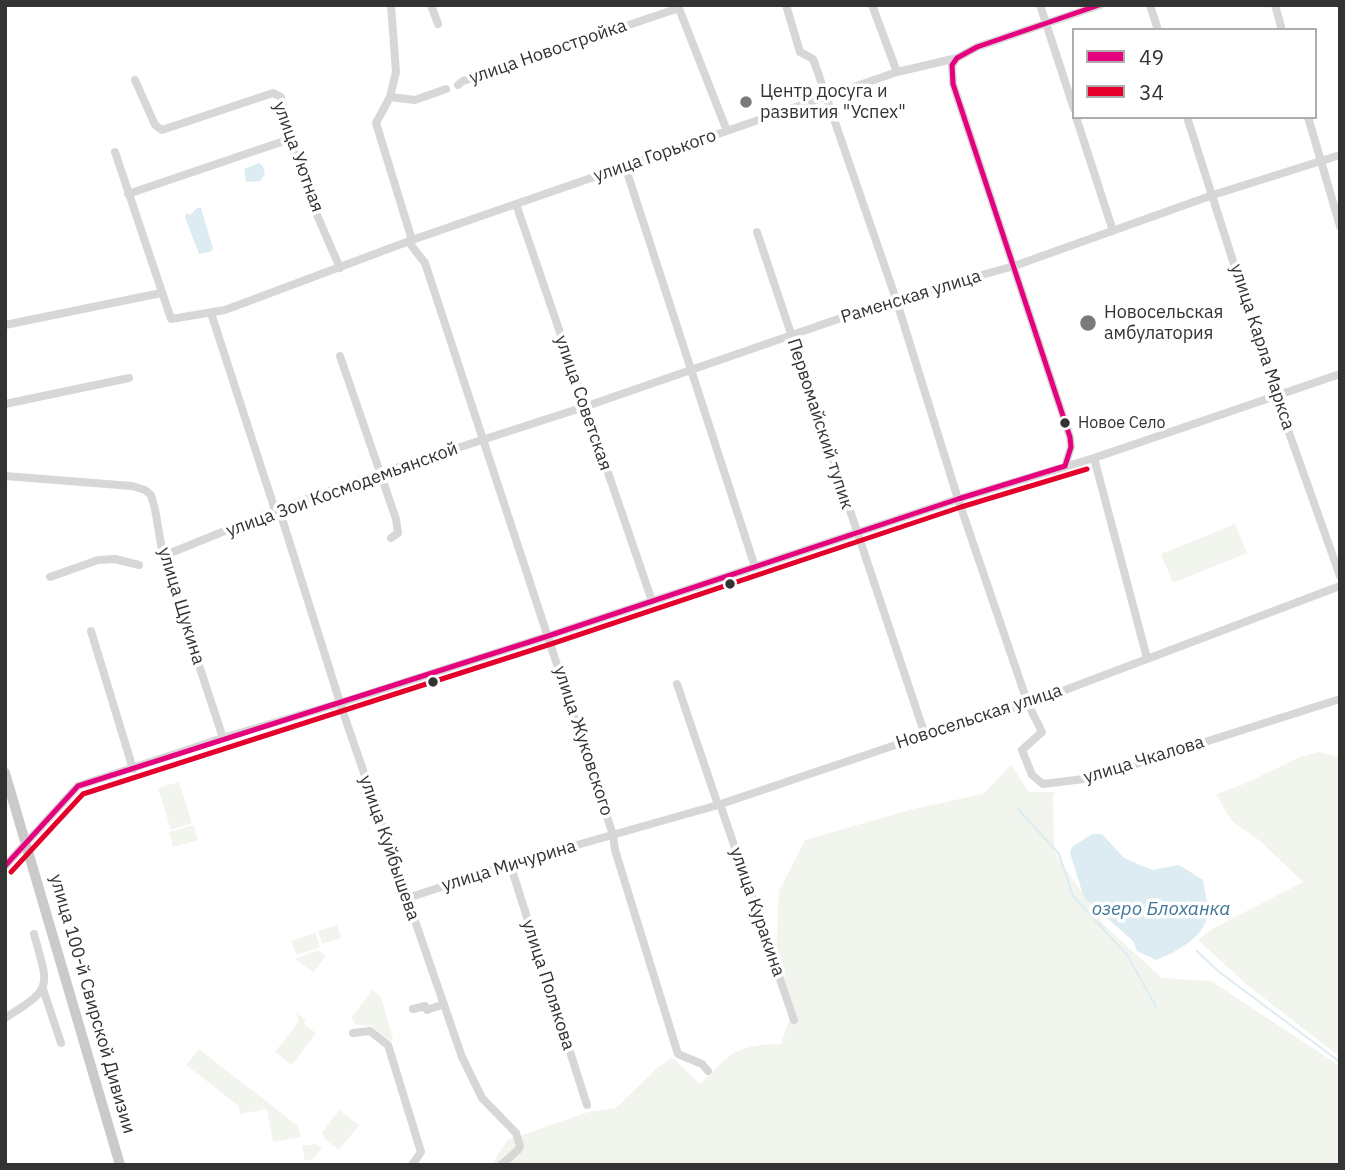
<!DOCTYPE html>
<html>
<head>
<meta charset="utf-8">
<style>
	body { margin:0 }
	#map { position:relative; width:1345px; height:1170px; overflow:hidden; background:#fff; font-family:"IBM Plex Sans",sans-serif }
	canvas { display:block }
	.frame { position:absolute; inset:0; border:7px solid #333; pointer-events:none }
	.legend { position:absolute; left:1072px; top:28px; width:245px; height:91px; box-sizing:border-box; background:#fff; border:2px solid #adadad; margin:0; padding:9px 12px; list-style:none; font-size:21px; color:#333 }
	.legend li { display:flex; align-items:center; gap:14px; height:35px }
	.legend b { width:35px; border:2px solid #adadad }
</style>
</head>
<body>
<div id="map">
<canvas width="1345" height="1170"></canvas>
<div class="frame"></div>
<ul class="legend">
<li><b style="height:9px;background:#e5007d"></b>49</li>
<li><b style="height:9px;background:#e4002b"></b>34</li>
</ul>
</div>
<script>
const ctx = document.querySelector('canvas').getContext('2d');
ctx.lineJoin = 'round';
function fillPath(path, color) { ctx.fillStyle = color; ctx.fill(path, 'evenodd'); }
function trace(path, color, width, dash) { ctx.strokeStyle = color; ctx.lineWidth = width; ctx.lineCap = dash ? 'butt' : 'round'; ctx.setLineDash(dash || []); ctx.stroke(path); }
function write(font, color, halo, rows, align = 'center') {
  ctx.font = font + ' "IBM Plex Sans",sans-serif'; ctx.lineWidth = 7; ctx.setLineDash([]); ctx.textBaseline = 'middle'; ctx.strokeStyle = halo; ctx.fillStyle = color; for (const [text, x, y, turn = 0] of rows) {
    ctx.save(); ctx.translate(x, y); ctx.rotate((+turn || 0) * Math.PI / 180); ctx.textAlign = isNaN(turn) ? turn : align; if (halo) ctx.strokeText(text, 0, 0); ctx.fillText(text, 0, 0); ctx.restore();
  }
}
fillPath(new Path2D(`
	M1235,524L1247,553L1173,583L1161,554Z
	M1319,752L1340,757V1057L1246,984L1198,940L1212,929L1303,882L1260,841L1236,824L1229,817L1216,794L1244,784L1300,757Z
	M1011,765L1029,792H1056L1053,794L1054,851L1104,925L1162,978L1211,981L1340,1066V1165H491L508,1140L588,1112L616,1108L655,1070L672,1057L700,1084C709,1075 719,1065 728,1057C741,1046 765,1044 781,1044L794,1007L776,958L779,891L805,840L913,809L983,794Z
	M179,782L192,823L171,830L158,788Z
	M194,825L198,840L173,847L169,832Z
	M337,925L341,938L322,944L318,931Z
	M315,933L320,947L296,955L291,941Z
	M318,950L326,956L313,972L295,959Z
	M372,990L381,997L393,1039L391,1041L371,1026L353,1024L355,1021L351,1018Z
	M297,1013L306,1020L304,1024L316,1033L292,1065L275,1052L299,1021Z
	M199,1049L298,1126L301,1137L273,1142L267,1109L240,1114L239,1106L186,1065Z
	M339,1110L359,1125L339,1150L327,1141L322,1133Z
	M315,1144L322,1148L312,1160H305L302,1146Z`), '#f1f5ed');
fillPath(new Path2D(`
	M259,163L263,166L265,174L260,181L246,182L244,169Z
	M197,208H201L213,248L212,251L199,254L185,217L187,213L190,215Z
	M1092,834H1102L1124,858L1152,870L1179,865L1203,880C1204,890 1210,908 1207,918C1201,940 1175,952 1156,960L1137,951L1133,941L1084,898L1070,853L1072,847Z`), '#ddebf3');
trace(new Path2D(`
	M1018,809L1059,854L1073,896L1128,956L1156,1007
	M1197,951L1218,971L1340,1062`), '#ddebf3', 2);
trace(new Path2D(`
	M391,5L396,72L390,97L376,123L412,240L411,245L425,263L613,835L615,850L678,1054L702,1064L708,1071
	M431,5L438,24
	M786,5L800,52L813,59L816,67L896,299L958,499L1028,704L1042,732L1022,750L1032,775L1043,784L1092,778L1340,699
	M872,5L897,72
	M1040,5L1074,109
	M1150,5L1158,30
	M1275,5L1282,30
	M678,6L727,131
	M957,58L952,65L953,84L1070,437L1071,447L1065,466
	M135,80L155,125L162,130L273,93L281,97L290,139L304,185L340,268
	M458,85L463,81L679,8
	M390,97L415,100L446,89
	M1076,117L1113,231
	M1187,117L1276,396L1340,576
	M1308,117L1340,226
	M115,152L171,319L225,310L412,240L897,72L957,58L977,47L1100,5
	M625,166L755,567
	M128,194L290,139
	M516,204L652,601
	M757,232L925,735
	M211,313L275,510
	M5,325L161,293
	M340,356L396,519L398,533L391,538
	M5,404L129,378
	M1094,458L1147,658
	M5,476L132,486L145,490L151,495L155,509L163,556L223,738
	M279,509L343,712L462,1057L482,1098L516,1133L520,1146L518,1150L501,1165
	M163,556L279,509L380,473L584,407L896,299L1014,266L1213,195L1340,155
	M50,577L98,560L115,559L139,565
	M91,631L133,769
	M677,684L718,805
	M720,804L794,1020
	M510,864L587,1105
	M5,866L78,786L223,738L340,703L548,636L958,499L1094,458L1340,374
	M406,896H414L510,864L718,805L925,735L1028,704L1340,586
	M43,989L61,1043
	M413,1009L425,1006L427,1010L444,1004
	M5,1018C55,987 48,987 34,934
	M353,1033L370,1031L388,1045L421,1152L412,1165`), '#d7d7d7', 8);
trace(new Path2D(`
	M5,773L120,1165`), '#cacaca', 10);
trace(new Path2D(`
	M957,58L952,65L953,84L1070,437L1071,447L1065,466
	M957,58L977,47L1099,5
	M5,866L78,786L548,636L958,499L1065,466`), '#e5007d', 5);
trace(new Path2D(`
	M11,872L83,794L551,644L961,507L1087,469`), '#e4002b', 5);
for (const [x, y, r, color] of [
	[746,102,7,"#7a7a7a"],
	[1088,323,9,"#7a7a7a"],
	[1065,423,6,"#333"],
	[730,584,6,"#333"],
	[433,682,6,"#333"]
]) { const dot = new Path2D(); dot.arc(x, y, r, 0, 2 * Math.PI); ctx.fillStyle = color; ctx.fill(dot); trace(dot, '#fff', 2.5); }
write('16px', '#333', '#fff', [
	["Новое Село",1078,423]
], 'left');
write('18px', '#333', '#fff', [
	["улица Новостройка",548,52,-19],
	["улица Горького",655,156,-19],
	["улица Уютная",298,157,70],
	["Раменская улица",911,297,-17],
	["улица Карла Маркса",1262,347,72],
	["улица Советская",583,403,71],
	["Первомайский тупик",820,424,72],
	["улица Зои Космодемьянской",342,490,-20],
	["улица Щукина",181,606,73],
	["Новосельская улица",979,717,-18],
	["улица Жуковского",583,741,72],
	["улица Чкалова",1144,760,-17],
	["улица Куйбышева",389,848,71],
	["улица Мичурина",509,866,-17],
	["улица Куракина",757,912,71],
	["улица Полякова",548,985,72],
	["улица 100-й Свирской Дивизии",92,1004,74]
]);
write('18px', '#333', '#fff', [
	["Центр досуга и",760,92],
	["развития \"Успех\"",760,113],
	["Новосельская",1104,313],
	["амбулатория",1104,334]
], 'left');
write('italic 19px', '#3f7597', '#fff', [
	["озеро Блоханка",1161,910]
]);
</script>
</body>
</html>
